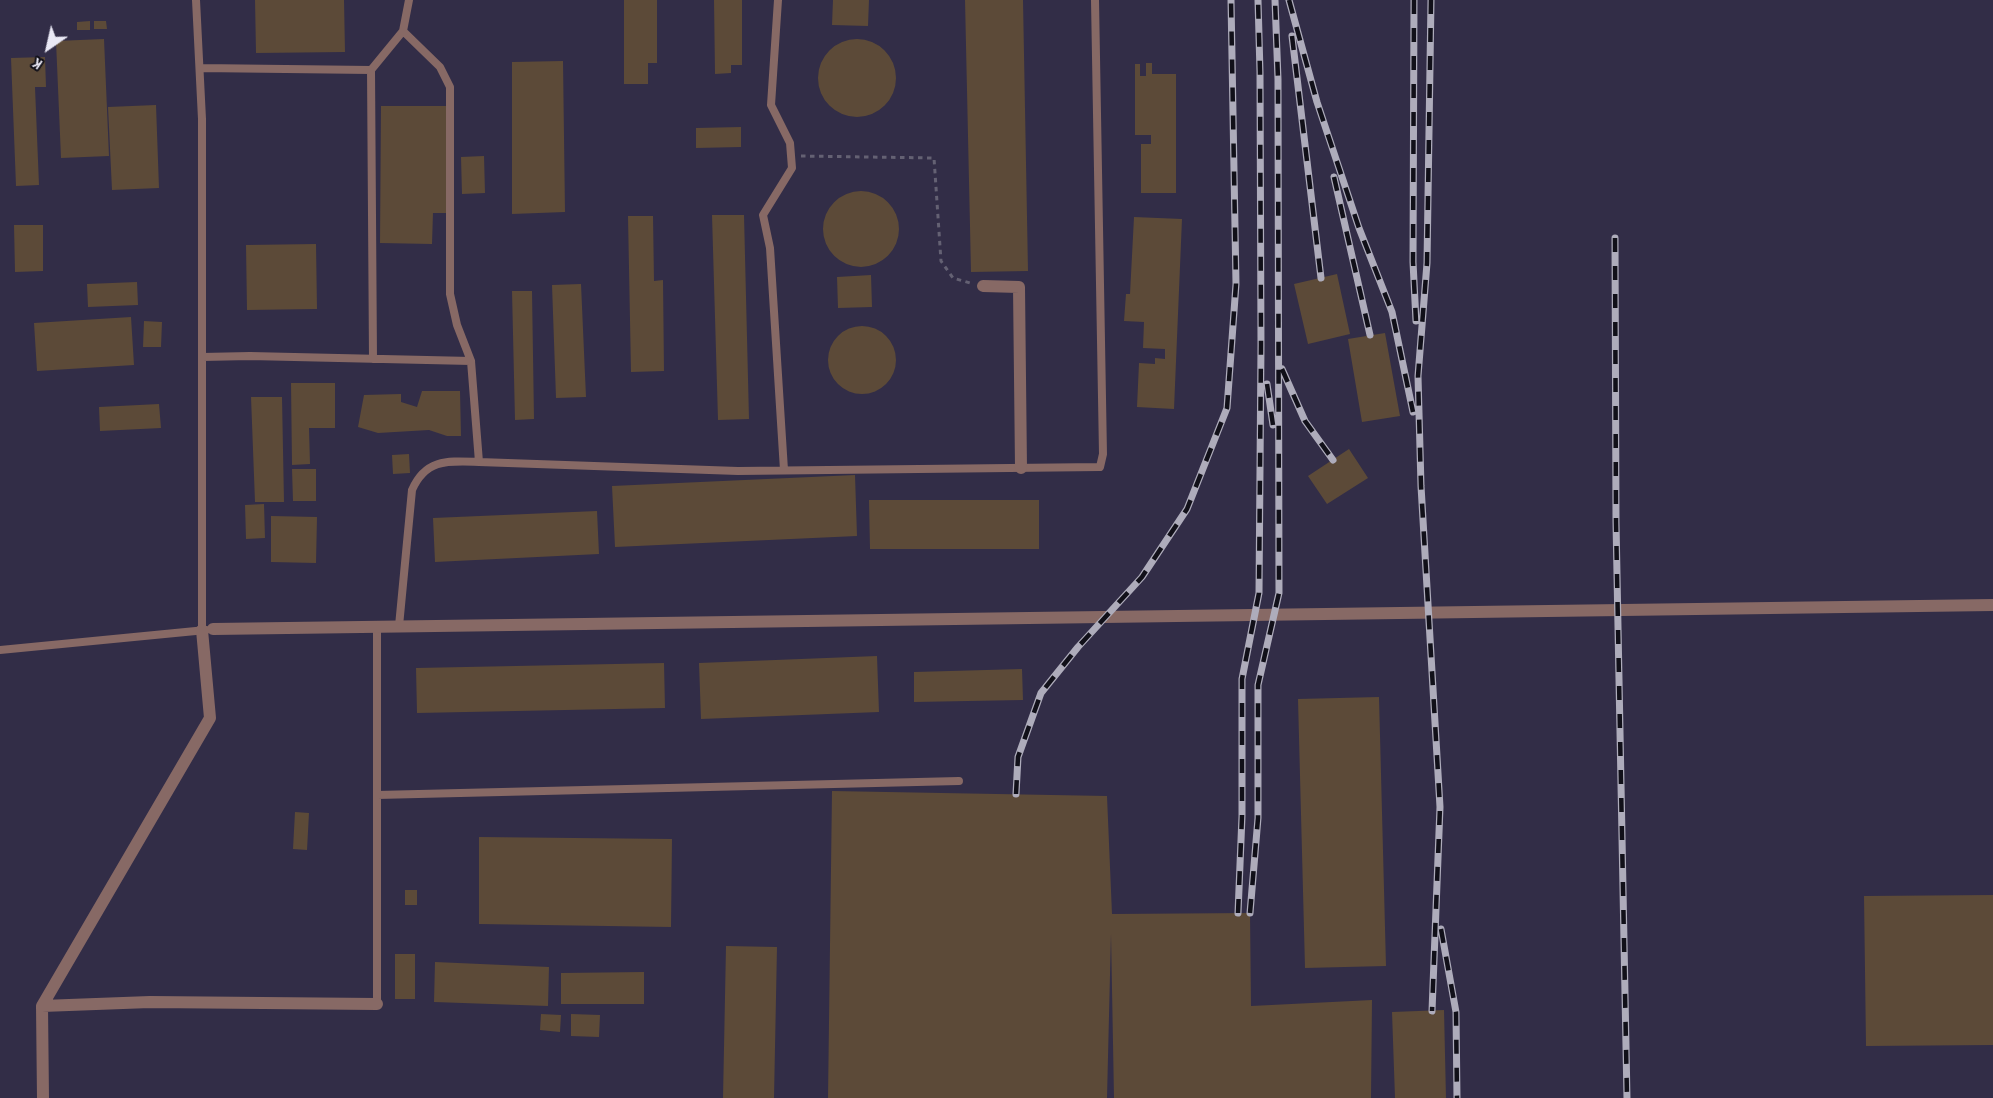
<!DOCTYPE html>
<html>
<head>
<meta charset="utf-8">
<style>
	body { margin:0 }
	#map { position:relative; width:1993px; height:1098px; overflow:hidden; background:#292539; font-family:"Sofia Sans Condensed",sans-serif }
	canvas { display:block }
	.north { position:absolute; left:18px; top:18px; width:60px; height:60px; -webkit-text-stroke:4px #111019; paint-order:stroke; rotate:214deg; font-size:16px; font-weight:700; line-height:24px; text-align:center; color:#e9e8f5 }
	.north::after { content:''; display:block; margin:auto; width:21px; height:27px; background:#e9e8f5; clip-path:polygon(50% 0,100% 100%,50% 72%,0 100%) }
</style>
</head>
<body>
<div id="map">
<canvas width="1993" height="1098"></canvas>
<div class="north">K</div>
</div>
<script>
const ctx = document.querySelector('canvas').getContext('2d');
ctx.lineJoin = 'round';
function fillPath(path, color) { ctx.fillStyle = color; ctx.fill(path, 'evenodd'); }
function trace(path, color, width, dash) { ctx.strokeStyle = color; ctx.lineWidth = width; ctx.lineCap = dash ? 'butt' : 'round'; ctx.setLineDash(dash || []); ctx.stroke(path); }
fillPath(new Path2D(`
	M0,0H1993V1098H0Z`), '#322d47');
fillPath(new Path2D(`
	M255,0H344L345,52L256,53Z
	M624,0H657V63H648V84H624Z
	M714,0H742V65H731V73L715,74Z
	M833,0H869L868,26L832,25Z
	M965,0H1023L1028,271L971,272Z
	M90,21V30H77V22Z
	M94,21H106L107,29H94Z
	M104,39L109,156L61,158L56,41Z
	M818 78a39 39 0 1 1 78 0a39 39 0 1 1-78 0Z
	M45,57L46,87H35L39,185L16,186L11,58Z
	M563,61L565,212L512,214V62Z
	M1146,63H1152V74H1176V193H1141V144H1151V135H1135V64H1140V76H1146Z
	M156,105L159,188L112,190L108,107Z
	M381,106H448L447,213H433L432,244L380,243Z
	M741,127V147L696,148V128Z
	M484,156L485,193L462,194L461,157Z
	M823 229a38 38 0 1 1 76 0a38 38 0 1 1-76 0Z
	M712,215H744L749,419L718,420Z
	M628,216H653L654,281L663,280L664,371L631,372Z
	M1134,217L1182,219L1174,409L1137,407L1139,363L1155,364V358L1165,359V349L1143,348L1144,322L1124,321L1126,294H1130Z
	M14,225H43V271L15,272Z
	M316,244L317,309L247,310L246,245Z
	M1337,274L1350,334L1308,344L1294,284Z
	M871,275L872,307L838,308L837,277Z
	M137,282L138,305L88,307L87,284Z
	M581,284L586,397L556,398L552,285Z
	M512,291H532L534,419L515,420Z
	M131,317L134,365L37,371L34,323Z
	M144,321L162,322L161,347H143Z
	M828 360a34 34 0 1 1 68 0a34 34 0 1 1-68 0Z
	M1385,333L1400,416L1362,422L1348,339Z
	M291,383H335V428H309L310,464L292,465Z
	M422,391H460L461,436H447L429,430L378,433L358,427L364,395L401,394V402L417,407Z
	M251,397H282L284,502H255Z
	M159,404L161,428L100,431L99,407Z
	M1349,449L1368,478L1327,504L1308,476Z
	M409,454L410,473L393,474L392,455Z
	M292,469H316V501H293Z
	M855,475L857,536L615,547L612,486Z
	M869,500H1039V549H870Z
	M264,504L265,538L246,539L245,505Z
	M597,511L599,554L435,562L433,518Z
	M271,516L317,517L316,563L271,562Z
	M877,656L879,712L701,719L699,663Z
	M664,663L665,708L417,713L416,668Z
	M1022,669L1023,700L914,702V672Z
	M1379,697L1386,966L1305,968L1298,699Z
	M832,791L1107,796L1112,914L1250,913L1251,1006L1372,1000L1371,1098H1114L1111,934L1107,1098H828Z
	M295,812L309,813L307,850L293,849Z
	M479,837L672,839L671,927L479,924Z
	M405,890H417V905H405Z
	M1993,895V1045L1866,1046L1864,896Z
	M726,946L777,947L774,1098H723Z
	M395,954H415V999H395Z
	M435,962L549,967L548,1006L434,1002Z
	M644,972V1004H561V973Z
	M1444,1010L1446,1098H1395L1392,1012Z
	M541,1014L561,1015L560,1032L540,1030Z
	M571,1014L600,1015L599,1037L571,1036Z`), '#5c4a38');
trace(new Path2D(`
	M801,156L934,158L941,261L953,278L970,283`), '#646173', 3, [4.5, 4.5]);
trace(new Path2D(`
	M196,0L202,119V630
	M778,0L771,105L790,143L792,168L763,215L770,248L784,470
	M403,31L440,67L450,87V294L457,325L471,361
	M200,68L371,70
	M202,357L250,356L471,361L479,462L738,471L1100,467L1103,454L1095,0
	M373,359L371,70L403,31L409,0
	M399,626L412,490C426,458 449,461 479,462
	M377,627V1004
	M0,650L206,630
	M377,795L959,781`), '#876965', 8);
trace(new Path2D(`
	M983,286L1019,287L1021,468
	M213,629L1993,605
	M42,1006L150,1002L377,1004
	M43,1098L42,1006L210,718L202,630`), '#876965', 12);
const rail = new Path2D(`
	M1289,0L1317,102L1359,228L1392,312L1413,412
	M1414,0L1413,262L1416,321
	M1431,0L1427,263L1418,376L1421,486L1440,807L1432,1011
	M1292,36L1321,278
	M1334,177L1370,335
	M1615,238L1616,522L1627,1098
	M1282,369L1305,421L1333,460
	M1267,384L1273,425
	M1016,794L1018,757L1041,693L1078,647L1142,577L1187,509L1227,408L1236,284L1231,0
	M1238,913L1242,816V679L1259,593L1261,345L1260,72L1258,0
	M1250,913L1258,818V685L1279,593L1278,79L1275,0
	M1441,929L1456,1012L1457,1098`);
trace(rail, '#aeacbb', 7);
trace(rail, '#111019', 4.5, [14]);
</script>
</body>
</html>
